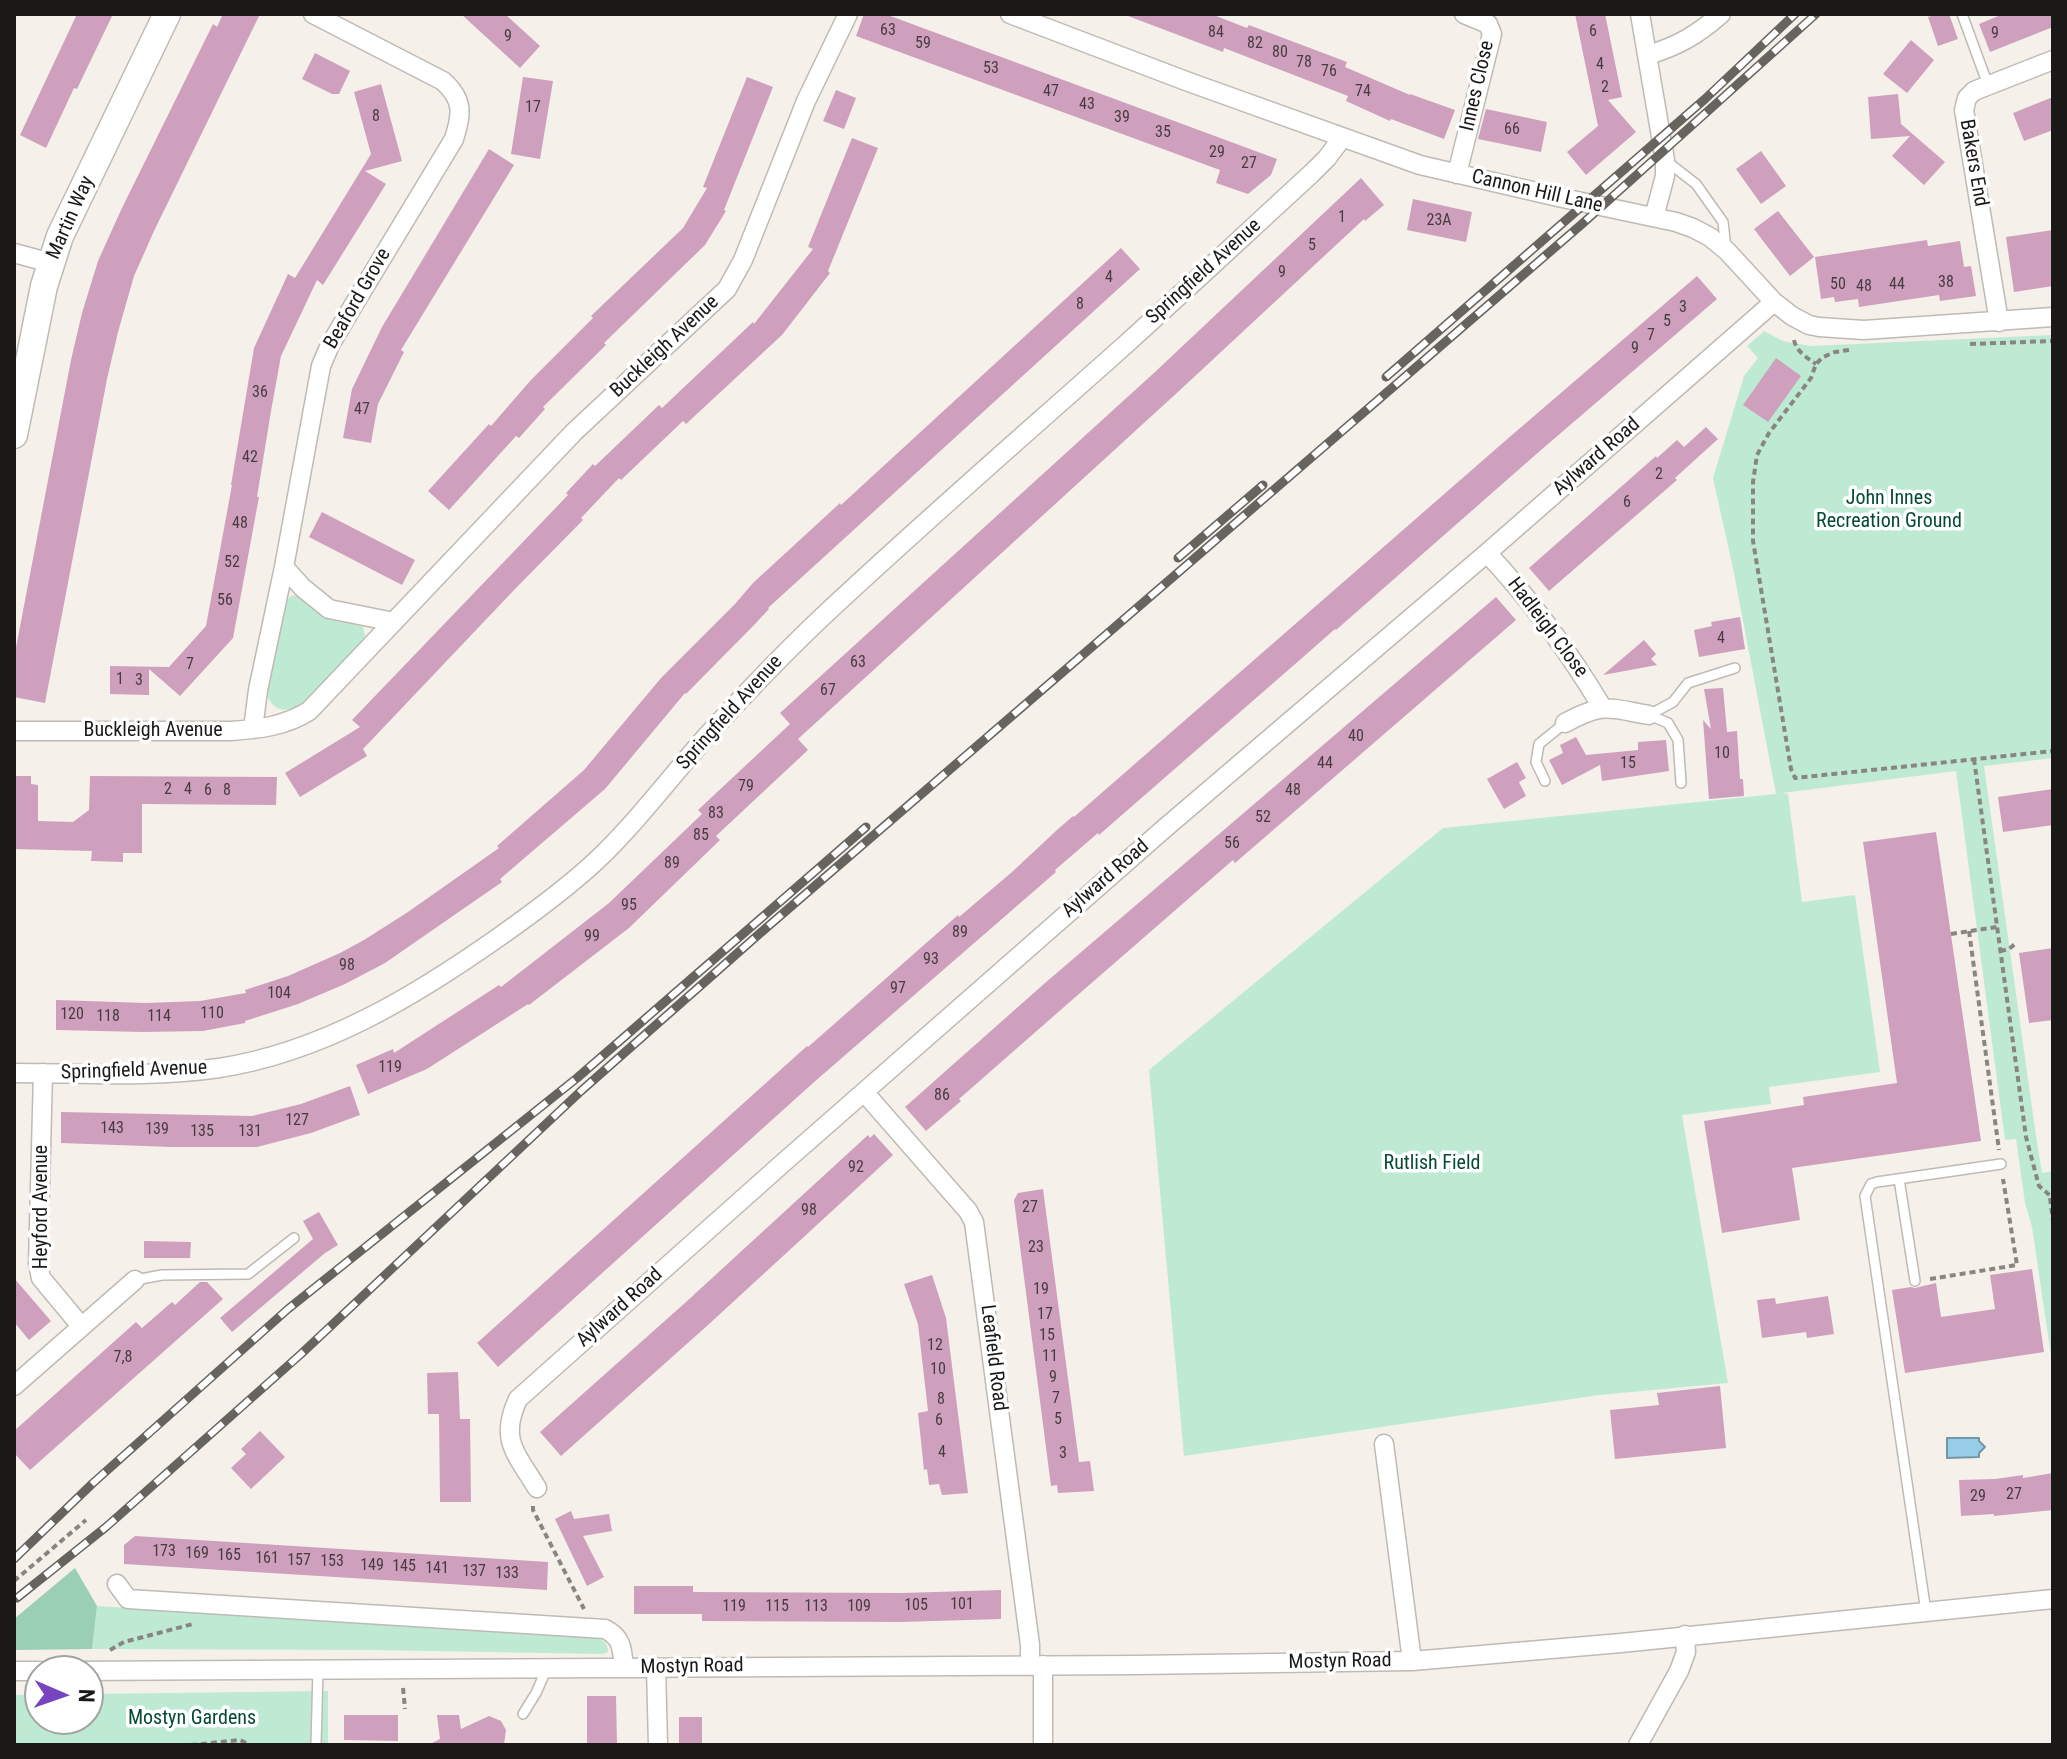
<!DOCTYPE html>
<html>
<head>
<meta charset="utf-8">
<style>
	body { margin:0 }
	#map { position:relative; width:2067px; height:1759px; overflow:hidden; background:#f5f0e9; font-family:"Roboto Condensed",sans-serif }
	canvas { display:block }
	.frame { position:absolute; inset:0; border:16px solid #1b1917; pointer-events:none }
	.north { position:absolute; left:24px; top:1655px; width:80px; height:80px; box-sizing:border-box; background:#fff; border:2px solid #a4a3a2; border-radius:50%; rotate:92deg; font-size:22px; font-weight:700; line-height:32px; text-align:center; color:#1b1917 }
	.north::after { content:''; display:block; margin:auto; width:28px; height:36px; background:#7745bd; clip-path:polygon(50% 0,100% 100%,50% 72%,0 100%) }
</style>
</head>
<body>
<div id="map">
<canvas width="2067" height="1759"></canvas>
<div class="frame"></div>
<div class="north">N</div>
</div>
<script>
const ctx = document.querySelector('canvas').getContext('2d');
ctx.lineJoin = 'round';
function fillPath(path, color) { ctx.fillStyle = color; ctx.fill(path, 'evenodd'); }
function trace(path, color, width, dash) { ctx.strokeStyle = color; ctx.lineWidth = width; ctx.lineCap = dash ? 'butt' : 'round'; ctx.setLineDash(dash || []); ctx.stroke(path); }
function write(font, color, halo, rows, align = 'center') {
  ctx.font = font + ' "Roboto Condensed",sans-serif'; ctx.lineWidth = 7; ctx.setLineDash([]); ctx.textBaseline = 'middle'; ctx.strokeStyle = halo; ctx.fillStyle = color; for (const [text, x, y, turn = 0] of rows) {
    ctx.save(); ctx.translate(x, y); ctx.rotate((+turn || 0) * Math.PI / 180); ctx.textAlign = isNaN(turn) ? turn : align; if (halo) ctx.strokeText(text, 0, 0); ctx.fillText(text, 0, 0); ctx.restore();
  }
}
fillPath(new Path2D(`
	M1764,331L1783,341L1810,346L2053,335V758L1984,766L2036,1136L2042,1173L2053,1171V1369L2032,1227L2025,1203L2016,1139L2005,1140L1956,771L1782,793L1788,794L1802,902L1855,895L1880,1072L1769,1087L1771,1104L1682,1115L1728,1383L1599,1395L1184,1456L1149,1070L1443,828L1776,794L1733,568L1713,478L1744,376L1758,358L1747,346Z
	M296,595C309,600 316,614 329,619C340,623 352,622 363,627L365,635L363,643L309,700C293,712 274,716 266,693L286,601L291,596Z
	M97,1606L595,1637C603,1640 608,1643 608,1652L602,1654L372,1650L92,1649Z
	M328,1691V1745H14V1695L40,1694V1719H88V1694Z`), '#beead4');
fillPath(new Path2D(`
	M75,1568L97,1606L92,1649L14,1650V1619Z`), '#9bcfb5');
const water = new Path2D(`
	M1947,1438H1979V1441L1985,1447L1979,1453V1457L1947,1458Z`);
fillPath(water, '#97cde6');
trace(water, '#7297a8', 2);
fillPath(new Path2D(`
	M77,14H113L77,89L74,88L46,148L20,135Z
	M223,14H260L154,231L134,276L118,332L107,379L45,703L14,697V658L71,360L82,313L98,261L121,210L213,24L217,27Z
	M461,14H505L540,46L520,68Z
	M864,14H885L1277,159L1271,175L1248,194L1216,183L1220,170L856,36Z
	M1129,14H1211L1247,28L1249,25L1347,62L1345,67L1410,95V94L1455,110L1444,139L1391,119L1390,121L1346,101L1348,96L1224,48L1223,52L1128,16Z
	M1575,14H1605L1622,97L1608,100L1636,132L1586,175L1567,152L1598,126Z
	M1936,14H1949L1958,39L1938,46L1928,17Z
	M2003,14H2053V27L1990,52L1979,24Z
	M1911,40L1934,60L1907,93L1883,74Z
	M315,53L350,71L339,94H332L302,79Z
	M523,77L553,81L540,159L511,154Z
	M747,77L773,87L724,210L726,211L705,245L604,343L606,345L543,407L545,409L519,438L516,436L449,510L428,491L489,424L491,426L530,381L593,318L591,316L683,228L707,188L703,187Z
	M381,84L402,161L365,171L386,184L323,285L317,280L281,356L271,411L257,497H259L233,638L180,696L149,669V695L110,694V666L169,667L206,626L232,485H231L254,348L288,274L295,278L371,154L354,92Z
	M836,90L856,98L844,129L823,121Z
	M1898,94L1901,124L1945,162L1924,185L1892,156L1910,136L1871,139L1868,97Z
	M2053,97V130L2024,141L2013,113Z
	M1486,109L1547,122L1541,152L1478,139Z
	M852,138L878,148L828,271L830,273L782,335L686,424L683,421L621,480L619,478L581,518L583,520L515,589L363,749L367,756L300,797L285,773L360,727L352,720L568,495L566,493L593,464L595,466L659,405L662,408L753,322L754,324L813,249L808,247Z
	M489,149L514,165L401,350L404,352L378,404L371,443L343,438L352,389L382,327Z
	M1761,151L1786,186L1761,204L1736,169Z
	M1361,178L1384,205L1365,221L1364,219L1179,391L798,739L808,750L716,836L720,840L629,928L529,1005L528,1004L427,1069L368,1094L356,1065L393,1049L394,1053L499,985L501,987L609,903L702,814L698,810L790,724L780,713L1155,372Z
	M1413,199L1472,212L1466,242L1407,230Z
	M1778,211L1814,257L1790,276L1754,229Z
	M2053,230V286L2014,292L2006,237Z
	M1927,240L1928,246L1960,241L1964,267L1971,266L1976,296L1940,301L1939,295L1859,307L1858,299L1835,302L1834,297L1821,299L1815,257Z
	M1121,248L1140,269L768,608L769,609L755,624L686,694L685,693L605,789L500,879L502,882L385,963L345,984L298,1004L245,1021V1023L203,1031L144,1032L56,1030V1000L146,1003L200,1001L246,993L245,990L288,976L340,953L364,940L408,912L499,848L497,846L584,770L661,678L735,604L753,583L840,503L841,505Z
	M1697,276L1717,299L1541,450L1336,630L1335,629L1302,658L1099,835L1098,833L1055,870L1056,872L813,1083L498,1367L477,1343L807,1046L808,1047L958,915L959,917L1012,872L1057,830L1073,816L1074,817L1505,441Z
	M1776,358L1801,376L1768,422L1743,405Z
	M1706,427L1718,439L1675,478L1677,480L1549,591L1529,568L1656,456L1657,458L1677,440L1684,447Z
	M322,512L415,560L402,585L309,537Z
	M1496,597L1516,620L1235,863L1233,860L1072,1000L959,1099L961,1101L926,1131L905,1107L1045,983Z
	M1740,617L1745,649L1699,657L1694,630L1712,626L1711,622Z
	M1644,640L1656,654L1651,659L1657,665L1603,675Z
	M1723,688L1727,732L1737,731L1740,779H1743L1744,796L1709,799L1703,720L1711,729L1704,689Z
	M1576,737L1586,755L1638,750V742L1666,740L1669,771L1602,781L1600,765L1562,785L1549,760L1563,753L1560,745Z
	M1517,762L1526,778L1519,782L1526,796L1504,809L1487,779Z
	M14,776H31V784L38,785V821L73,822L89,810L90,776L277,777L276,805L142,804V853H123V862L91,861L92,851L14,849Z
	M2053,789V825L2003,832L1998,797Z
	M1936,832L1981,1141L1792,1168L1800,1220L1722,1233L1704,1121L1804,1105L1803,1097L1897,1083L1863,842Z
	M2053,948V1020L2029,1023L2019,953Z
	M350,1086L360,1115L311,1133L257,1147H172L61,1143V1112L252,1116L301,1104Z
	M874,1134L893,1155L708,1325L561,1456L540,1432L686,1302L868,1135L870,1138Z
	M1043,1189L1079,1462L1090,1461L1094,1491L1058,1493L1057,1485L1051,1486L1014,1200L1018,1193Z
	M319,1212L338,1245L325,1253L232,1332L220,1318L313,1239L303,1221Z
	M144,1241L191,1242L190,1258H144Z
	M2032,1269L2044,1352L1905,1373L1892,1290L1911,1287L1915,1288L1936,1283L1941,1317L1995,1309L1990,1275Z
	M932,1275L946,1318L968,1493L942,1495L939,1484L929,1485L927,1469L924,1470L918,1413L928,1411L918,1324L904,1284Z
	M14,1278L51,1321L29,1340L14,1322Z
	M200,1282H207L223,1299L30,1470L14,1453V1431L136,1322L142,1328L172,1302L175,1305Z
	M1828,1296L1834,1334L1807,1338L1806,1332L1762,1338L1757,1300L1775,1298L1776,1304Z
	M458,1372L460,1419H470L471,1502H440L439,1414H428L427,1373Z
	M1720,1386L1726,1448L1615,1459L1610,1410L1659,1405L1657,1393Z
	M260,1431L285,1457L251,1489L231,1468L246,1454L241,1449Z
	M2053,1473V1510L1994,1516V1514L1961,1516L1959,1480L1995,1479L2023,1475V1478Z
	M571,1511L574,1519L609,1514L612,1531L583,1536L604,1577L587,1586L555,1519Z
	M135,1536L548,1562L547,1590L124,1564V1545Z
	M634,1586H693V1592L902,1593L1001,1590V1619L900,1622L702,1621V1614H634Z
	M587,1696H616L617,1745H587Z
	M344,1715H398V1741L344,1740Z
	M437,1715H459L461,1729L489,1716L501,1721L506,1730L504,1745H428L440,1739Z
	M679,1717H702V1745H679Z`), '#cea0bd');
const service = new Path2D(`
	M1962,14L1988,85
	M1665,160L1696,184L1723,222L1726,249
	M1649,715L1673,702L1688,683L1735,668
	M1649,715L1668,723L1678,740L1681,783
	M1545,781L1536,762L1539,744L1565,723
	M1899,1179L1915,1281
	M135,1280L162,1275L248,1274L294,1238
	M1926,1612L1865,1196L1871,1184L1877,1182L2001,1164
	M523,1714L536,1693L547,1668
	M316,1745L318,1670`);
const minor = new Path2D(`
	M1010,14L1186,81L1420,165L1558,197L1676,222L1693,228L1710,237L1727,251L1774,302L1792,316L1809,325L1819,327L1864,330L2053,317
	M1640,14L1665,160V176L1654,217
	M1648,55C1678,46 1697,35 1721,14
	M1457,174L1492,34L1488,24L1464,14
	M14,253L51,263
	M1999,322L1964,110L1967,98L1974,91L2053,60
	M1487,553C1531,600 1569,652 1602,707
	M284,567L303,588L329,609L394,622
	M1565,723C1603,702 1609,708 1649,715
	M253,729L258,690L284,567L321,366L330,345L353,306L454,139C462,114 464,100 443,81L313,14
	M14,731H231C260,729 285,726 309,711L574,432L727,289L743,260L806,101L848,14
	M14,1073C82,1073 151,1078 219,1068C323,1052 415,996 499,937C533,913 566,889 596,861C636,823 669,779 705,738C742,697 779,658 819,620C919,526 1023,436 1125,345C1188,288 1250,230 1312,173L1327,158L1342,138
	M43,1073L38,1264L41,1278L81,1326
	M864,1092L968,1211L974,1222L1030,1645V1665
	M14,1386L135,1280
	M1384,1444L1412,1661
	M537,1488C516,1453 499,1440 518,1399L783,1163L1165,828L1487,553L1774,302
	M117,1584L128,1599L605,1629C623,1638 622,1650 624,1668
	M1043,1665V1745
	M656,1667L658,1745
	M14,1671H40
	M72,1671L1136,1665L1412,1661L1621,1643L2053,1599
	M1638,1745L1679,1671L1686,1652L1685,1635`);
const secondary = new Path2D(`
	M14,435L44,286L60,236L167,14`);
trace(service, '#bfbab4', 12);
trace(minor, '#bfbab4', 21);
trace(secondary, '#bfbab4', 29);
trace(new Path2D(`
	M1794,340C1796,351 1807,358 1816,364
	M1970,344L2053,341
	M1849,350L1835,352L1823,357L1816,364L1811,378L1769,433L1757,455L1753,482V541L1791,769L1795,778L2053,751
	M1974,759L2026,1137L2039,1186L2053,1198
	M1969,931L1999,1150
	M1951,934L1997,927
	M2000,951L2009,949L2015,944
	M2050,1198L2053,1221
	M1930,1279L2017,1265L2003,1179
	M533,1506V1510L584,1609
	M14,1581L86,1520
	M110,1650L124,1642L193,1624
	M403,1688L405,1709
	M191,1745L240,1740L250,1745`), '#898681', 4, [6, 4]);
trace(service, '#fff', 9);
trace(minor, '#fff', 18);
trace(secondary, '#fff', 26);
const rail = new Path2D(`
	M1386,377L1705,99L1795,14
	M1178,558L1263,485
	M14,1559L93,1483L288,1309L577,1078L866,827
	M17,1598L106,1527L301,1354L581,1091L758,935L1582,224L1816,14`);
trace(rail, '#676460', 9);
trace(rail, '#fff', 6, [18]);
write('16px', '#483b40', null, [
	["63",888,31],
	["6",1593,32],
	["84",1216,33],
	["9",1995,34],
	["9",508,37],
	["59",923,44],
	["82",1255,44],
	["80",1280,53],
	["78",1304,63],
	["4",1600,65],
	["53",991,69],
	["76",1329,72],
	["2",1605,88],
	["47",1051,92],
	["74",1363,92],
	["43",1087,105],
	["17",533,108],
	["8",376,117],
	["39",1122,118],
	["66",1512,130],
	["35",1163,133],
	["29",1217,153],
	["27",1249,164],
	["1",1342,218],
	["23A",1439,221],
	["5",1312,246],
	["9",1282,273],
	["4",1109,278],
	["38",1946,283],
	["50",1838,285],
	["44",1897,285],
	["48",1864,287],
	["8",1080,305],
	["3",1683,308],
	["5",1667,322],
	["7",1651,336],
	["9",1635,349],
	["36",260,393],
	["47",362,410],
	["42",250,458],
	["2",1659,475],
	["6",1627,503],
	["48",240,524],
	["52",232,563],
	["56",225,601],
	["4",1721,639],
	["63",858,663],
	["7",190,665],
	["1",120,680],
	["3",139,681],
	["67",828,691],
	["40",1356,737],
	["10",1722,754],
	["44",1325,764],
	["15",1628,764],
	["79",746,787],
	["2",168,790],
	["4",188,790],
	["6",208,791],
	["8",227,791],
	["48",1293,791],
	["83",716,814],
	["52",1263,818],
	["85",701,836],
	["56",1232,844],
	["89",672,864],
	["95",629,906],
	["89",960,933],
	["99",592,937],
	["93",931,960],
	["98",347,966],
	["97",898,989],
	["104",279,994],
	["110",212,1014],
	["120",72,1015],
	["118",108,1017],
	["114",159,1017],
	["119",390,1068],
	["86",942,1096],
	["127",297,1121],
	["143",112,1129],
	["139",157,1130],
	["135",202,1132],
	["131",250,1132],
	["92",856,1168],
	["27",1030,1208],
	["98",809,1211],
	["23",1036,1248],
	["19",1041,1290],
	["17",1045,1315],
	["15",1047,1336],
	["12",935,1346],
	["11",1050,1357],
	["7,8",123,1358],
	["10",938,1370],
	["9",1053,1378],
	["7",1056,1399],
	["8",941,1400],
	["5",1058,1420],
	["6",939,1421],
	["4",942,1453],
	["3",1063,1454],
	["27",2014,1495],
	["29",1978,1497],
	["173",164,1552],
	["169",197,1554],
	["165",229,1556],
	["161",267,1559],
	["157",299,1561],
	["153",332,1562],
	["149",372,1566],
	["145",404,1567],
	["141",437,1569],
	["137",474,1572],
	["133",507,1574],
	["101",962,1605],
	["105",916,1606],
	["119",734,1607],
	["115",777,1607],
	["113",816,1607],
	["109",859,1607]
]);
write('20px', '#1b1917', '#fff', [
	["Innes Close",1478,86,-77],
	["Bakers End",1973,163,80],
	["Cannon Hill Lane",1537,192,13],
	["Martin Way",71,218,-66],
	["Springfield Avenue",1204,272,-42],
	["Beaford Grove",358,299,-60],
	["Buckleigh Avenue",665,347,-43],
	["Aylward Road",1597,457,-41],
	["Hadleigh Close",1547,628,53],
	["Springfield Avenue",730,713,-48],
	["Buckleigh Avenue",153,731],
	["Aylward Road",1106,879,-41],
	["Springfield Avenue",134,1071,-2],
	["Heyford Avenue",42,1207,-90],
	["Aylward Road",620,1308,-42],
	["Leafield Road",993,1358,83],
	["Mostyn Road",1340,1662,-1],
	["Mostyn Road",692,1667,-1]
]);
write('20px', '#044a32', '#fff', [
	["John Innes",1889,499],
	["Recreation Ground",1889,522],
	["Rutlish Field",1432,1164],
	["Mostyn Gardens",192,1719]
]);
</script>
</body>
</html>
